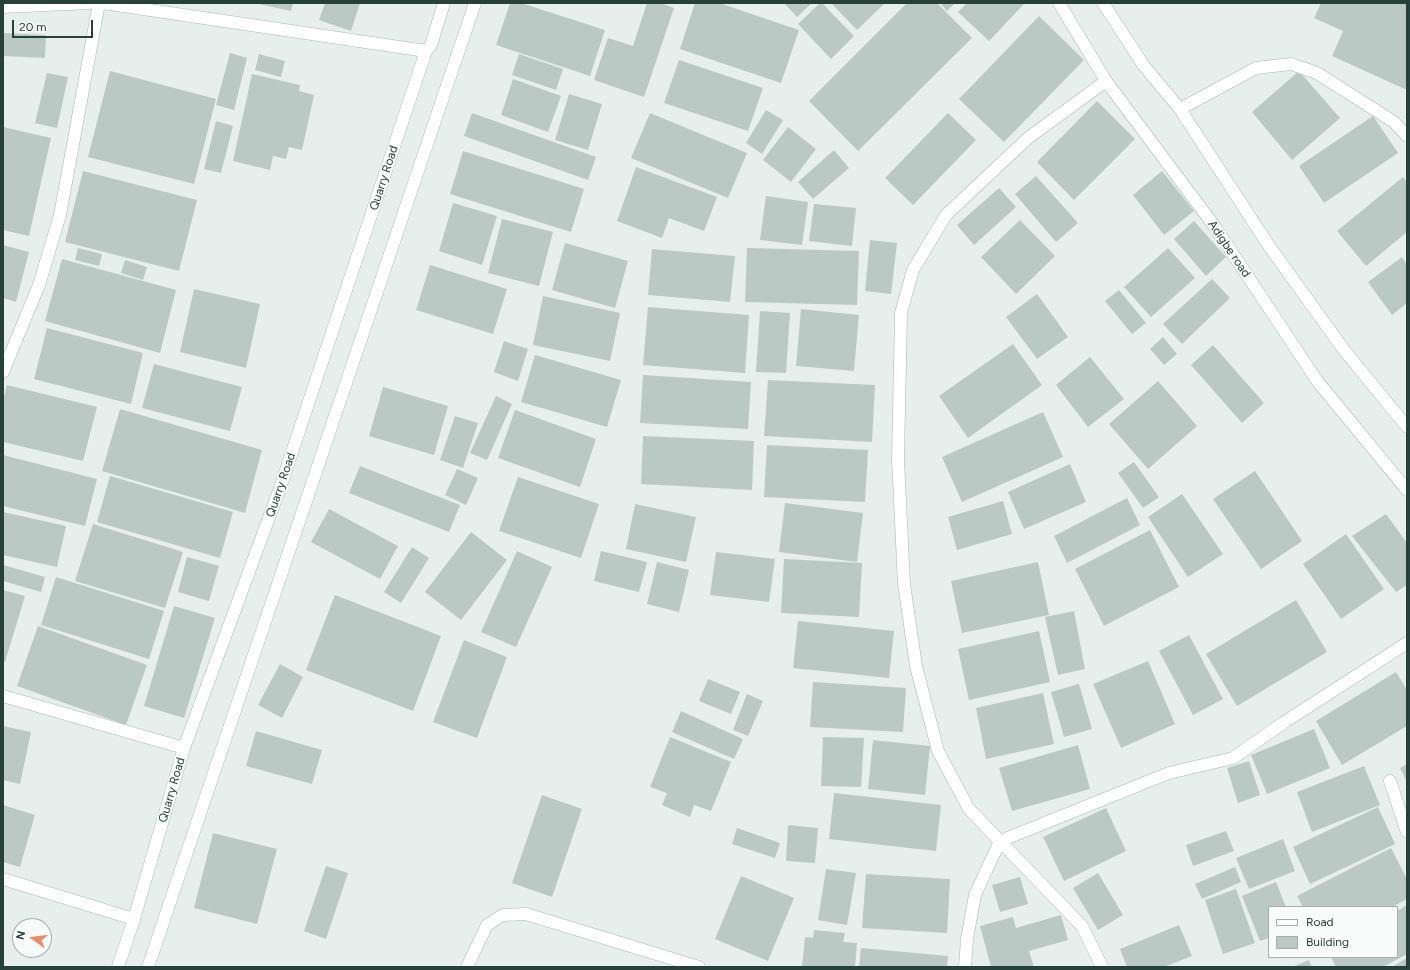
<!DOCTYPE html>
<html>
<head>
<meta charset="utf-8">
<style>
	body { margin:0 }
	#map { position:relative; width:1410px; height:970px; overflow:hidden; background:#e6efeb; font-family:Figtree,sans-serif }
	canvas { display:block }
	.frame { position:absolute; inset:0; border:4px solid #25413a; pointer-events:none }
	.legend { position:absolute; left:1268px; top:906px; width:130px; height:52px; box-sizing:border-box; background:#f7fbf9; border:1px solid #a3b1ad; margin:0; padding:5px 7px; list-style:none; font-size:12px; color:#25413a }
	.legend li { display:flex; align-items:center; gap:8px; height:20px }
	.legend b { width:20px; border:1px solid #a3b1ad }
	.north { position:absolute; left:12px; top:918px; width:40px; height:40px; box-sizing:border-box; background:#f7fbf9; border:1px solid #a3b1ad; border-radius:50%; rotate:284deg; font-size:11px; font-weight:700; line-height:16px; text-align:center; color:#25413a }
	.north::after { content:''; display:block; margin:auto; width:14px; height:18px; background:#ef8a63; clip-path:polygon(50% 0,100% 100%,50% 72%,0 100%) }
	.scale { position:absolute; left:12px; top:20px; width:81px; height:18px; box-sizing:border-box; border:2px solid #25413a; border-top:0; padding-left:5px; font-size:12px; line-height:14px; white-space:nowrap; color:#25413a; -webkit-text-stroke:3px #f7fbf9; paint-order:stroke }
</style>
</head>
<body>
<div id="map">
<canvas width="1410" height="970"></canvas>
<div class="frame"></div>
<ul class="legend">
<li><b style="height:5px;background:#fff"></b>Road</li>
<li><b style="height:11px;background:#bbc9c4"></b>Building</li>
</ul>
<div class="north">N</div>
<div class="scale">20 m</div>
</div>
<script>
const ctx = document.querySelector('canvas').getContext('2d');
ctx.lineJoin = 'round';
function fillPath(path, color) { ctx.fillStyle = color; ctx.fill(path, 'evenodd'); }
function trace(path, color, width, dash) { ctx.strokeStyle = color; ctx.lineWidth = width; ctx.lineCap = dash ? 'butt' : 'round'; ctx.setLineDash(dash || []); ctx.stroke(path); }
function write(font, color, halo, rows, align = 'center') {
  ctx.font = font + ' Figtree,sans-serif'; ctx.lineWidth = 3.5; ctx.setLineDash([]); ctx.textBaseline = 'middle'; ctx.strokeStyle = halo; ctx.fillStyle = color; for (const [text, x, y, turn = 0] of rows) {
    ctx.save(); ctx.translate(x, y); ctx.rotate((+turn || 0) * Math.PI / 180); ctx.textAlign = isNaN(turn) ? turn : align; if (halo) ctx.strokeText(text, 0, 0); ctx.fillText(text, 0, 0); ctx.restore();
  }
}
fillPath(new Path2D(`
	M254,3H293L291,11Z
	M325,3H360L351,31L319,20Z
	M510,3H521L605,30L590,76L496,45Z
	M647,3H660L674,8L644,97L594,80L608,38L633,46Z
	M695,3H719L799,30L781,83L680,49Z
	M784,3H812L797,17Z
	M820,3H822L854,36L831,59L798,24Z
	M831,3H885L857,30Z
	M907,3H937L972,38L858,151L809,101Z
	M940,3H955L947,11Z
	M967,3H1025L989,41L958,12Z
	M1321,3H1407V90L1332,56L1343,31L1314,18Z
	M1039,16L1084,60L1004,142L959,99Z
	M3,33L46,35L45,58L3,56Z
	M230,53L247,58L234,110L216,105Z
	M259,54L285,61L281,77L255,70Z
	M519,54L563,69L556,90L512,75Z
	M679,60L763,88L748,131L664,103Z
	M110,71L216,99L194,184L88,157Z
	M1299,71L1340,118L1292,160L1252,112Z
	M47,73L68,77L57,128L35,123Z
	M252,74L300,85L299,91L314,95L302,150L289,147L286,159L273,156L270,170L233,161Z
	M513,79L561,96L548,132L501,115Z
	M569,94L602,104L588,150L555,140Z
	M1097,101L1135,139L1074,200L1037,162Z
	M766,110L783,120L762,154L746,143Z
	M472,113L596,157L588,180L464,136Z
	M650,113L747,153L728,198L631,158Z
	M948,113L976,140L913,205L885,178Z
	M1373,116L1398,153L1324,203L1299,166Z
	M216,121L233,126L221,173L204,169Z
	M3,127L51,138L29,236L3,230Z
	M788,127L816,149L791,182L763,160Z
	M834,150L849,168L813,199L798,182Z
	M463,151L584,189L571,232L450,194Z
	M636,167L717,197L704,231L669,218L662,238L617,221Z
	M83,171L197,200L179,271L65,242Z
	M1162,171L1194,211L1164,235L1133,195Z
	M1036,176L1078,223L1056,242L1015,194Z
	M1403,177L1407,182V232L1366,266L1337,231Z
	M999,188L1016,207L974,245L957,225Z
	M766,196L808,202L802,245L760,240Z
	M453,203L497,216L482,265L439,251Z
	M814,204L856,208L852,246L809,241Z
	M502,219L553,232L539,286L488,273Z
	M1020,220L1055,256L1016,294L981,257Z
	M1194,221L1226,257L1206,276L1174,239Z
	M870,240L897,243L891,294L865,291Z
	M565,243L628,261L615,308L552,290Z
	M3,245L29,252L16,302L3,298Z
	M78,248L102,254L99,266L75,260Z
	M747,248L859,251L857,305L745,302Z
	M1168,248L1195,278L1151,317L1124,287Z
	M652,249L735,256L730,302L648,295Z
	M1402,257L1407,265V303L1392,315L1368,282Z
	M62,259L176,290L160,353L45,321Z
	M125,260L147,267L143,280L121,273Z
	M430,265L507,289L493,334L416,310Z
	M1212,279L1230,298L1182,344L1163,324Z
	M194,289L260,304L246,368L180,352Z
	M1119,290L1146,323L1132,334L1105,301Z
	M1037,294L1068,337L1037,359L1006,317Z
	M543,296L620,313L610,361L533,345Z
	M648,307L749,315L745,373L643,365Z
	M801,309L859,315L854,371L796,366Z
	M760,311L790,313L786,373L756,372Z
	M47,328L143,353L131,404L34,379Z
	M1163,337L1177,354L1164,365L1150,349Z
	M504,341L528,349L518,381L494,372Z
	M1013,344L1042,385L968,438L939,396Z
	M1213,345L1264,403L1242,423L1191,365Z
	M535,355L621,380L607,427L521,402Z
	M1090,357L1124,399L1088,427L1056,385Z
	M154,364L242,387L230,431L142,408Z
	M643,375L751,382L748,429L640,423Z
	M768,380L875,385L872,442L764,436Z
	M1158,381L1197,426L1148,469L1109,424Z
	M7,385L97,407L83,461L3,442V401Z
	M383,387L448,406L434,455L369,436Z
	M496,396L512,404L487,460L470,453Z
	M120,409L262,450L245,513L102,471Z
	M515,410L596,439L580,487L498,458Z
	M1043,412L1063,457L962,502L942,457Z
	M455,416L478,423L463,468L440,460Z
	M643,436L754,441L752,490L641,484Z
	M767,445L868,450L865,502L764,497Z
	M3,455L97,479L85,526L3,506Z
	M1134,462L1159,497L1143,508L1118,473Z
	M1070,464L1086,502L1024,529L1008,492Z
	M360,466L460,505L449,532L349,493Z
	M457,469L478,478L466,505L445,495Z
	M1255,471L1302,541L1261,569L1213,499Z
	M110,476L233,512L220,558L97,522Z
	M518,477L599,504L581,558L499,531Z
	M1182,494L1223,554L1188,577L1148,517Z
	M1127,498L1140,525L1067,563L1054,536Z
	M1003,501L1012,534L957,550L948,517Z
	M785,503L863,513L857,562L779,552Z
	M635,504L696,517L686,562L626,549Z
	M329,509L398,546L380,579L311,542Z
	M3,512L66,526L57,567L3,555Z
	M1386,514L1407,543V585L1396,592L1352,536Z
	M93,524L183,552L165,608L75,581Z
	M1150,530L1179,587L1104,626L1075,569Z
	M471,532L507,560L461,620L425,592Z
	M1346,534L1384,589L1341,619L1303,564Z
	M412,547L429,558L401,603L384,592Z
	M517,551L552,567L516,647L481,632Z
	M601,551L647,562L639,592L594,581Z
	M716,552L775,559L769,602L710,595Z
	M187,557L219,566L209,601L178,592Z
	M784,559L862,563L859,617L781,613Z
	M657,562L689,570L679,612L647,604Z
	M1038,562L1049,615L962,633L951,581Z
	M3,565L45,577L41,592L3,581Z
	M56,577L164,611L149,659L41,625Z
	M3,590L25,596L5,662L3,661Z
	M335,595L441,636L413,711L306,670Z
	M1296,600L1327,652L1237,706L1206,654Z
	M174,606L215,618L184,718L144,706Z
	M1074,611L1085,669L1058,675L1045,617Z
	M798,621L894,631L889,678L793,668Z
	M38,626L147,665L126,725L17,686Z
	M1039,631L1050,682L969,700L958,649Z
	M1189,635L1223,699L1193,715L1159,651Z
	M464,640L507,657L477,738L433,722Z
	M1148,661L1175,724L1121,748L1093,684Z
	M280,664L303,677L282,718L258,705Z
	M1396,672L1407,690V726L1342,765L1316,721Z
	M708,679L740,692L731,714L699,701Z
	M813,682L906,688L903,732L810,727Z
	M1079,684L1092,729L1064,737L1051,692Z
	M1043,693L1054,744L986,759L976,708Z
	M747,694L763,701L748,736L733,730Z
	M681,711L743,739L734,759L672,732Z
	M3,726L31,732L20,784L3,780Z
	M1314,729L1330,768L1267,794L1251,755Z
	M256,731L322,750L312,784L246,766Z
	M670,737L731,762L711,811L694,805L690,817L662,805L667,793L650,787Z
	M823,737L864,738L861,787L821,786Z
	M873,740L930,746L925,795L868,789Z
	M1078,745L1090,789L1012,811L999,768Z
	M1249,761L1260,795L1238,803L1227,768Z
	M1407,764V782L1400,768Z
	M1364,766L1380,805L1312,832L1297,792Z
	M834,793L941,805L936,851L829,839Z
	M542,795L582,809L552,897L512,883Z
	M3,805L35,815L20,867L3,862Z
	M1378,807L1395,844L1310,884L1293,847Z
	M1106,808L1126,851L1064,881L1043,837Z
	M788,825L818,828L815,863L786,861Z
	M737,828L780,843L775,858L732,844Z
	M1226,831L1234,851L1193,866L1186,845Z
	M213,833L277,849L257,924L194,908Z
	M1283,839L1295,871L1249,889L1236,858Z
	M1391,848L1407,879V899L1392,907H1303L1297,896Z
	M326,866L348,873L326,939L304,931Z
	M1235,867L1241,882L1202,899L1195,884Z
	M826,869L856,873L847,925L818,920Z
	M1098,873L1123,915L1098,930L1073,888Z
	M866,874L950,879L947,933L862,928Z
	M741,876L794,898L768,961L715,939Z
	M1020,877L1028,904L1000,912L992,885Z
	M1276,882L1286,907H1269V938L1260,941L1242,896Z
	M1236,889L1255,943L1223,954L1205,900Z
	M1407,905V954L1383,967H1336L1331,957H1397V911Z
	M1061,915L1068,940L1029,951L1034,967H991L980,926L1013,917L1016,928Z
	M1179,925L1192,956L1164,967H1127L1120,949Z
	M814,930L845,933L843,942L857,943L855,967H802L805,937L813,938Z
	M861,948L948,956L947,967H859Z
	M1407,958V967H1392Z
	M1309,960L1312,967H1292Z`), '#bbc9c4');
const lane = new Path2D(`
	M467,967L487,925L503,915L526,914L699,967`);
const street = new Path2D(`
	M103,3L426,51
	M3,7L89,3
	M1180,109L1256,68L1291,64L1317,73L1394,122L1407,136
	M3,372L39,285L60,215L99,3
	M3,696L184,748
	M1390,781L1407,832
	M3,879L134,919
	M965,967L967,939L975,895L1000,841L1169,773L1233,758L1283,723L1407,643
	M1102,967L1082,926L969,809L938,751L916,666L904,584L898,459L901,313L913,270L946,215L1028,138L1106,81`);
const secondary = new Path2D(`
	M1059,3L1106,81L1215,227L1318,382L1407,490
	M1103,3L1144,66L1180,109L1269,246L1344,350L1407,427
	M118,967L134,919L184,748L281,485L426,51L431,45L444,3
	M148,967L475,3`);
trace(lane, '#a8b7b2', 13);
trace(street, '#a8b7b2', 13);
trace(secondary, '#a4bab3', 13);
trace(lane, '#fff', 12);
trace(street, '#fff', 12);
trace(secondary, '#fff', 12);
write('12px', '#25413a', '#f7fbf9', [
	["Quarry Road",384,178,-72],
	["Adigbe road",1229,249,56],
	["Quarry Road",281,485,-71],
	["Quarry Road",172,790,-74]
]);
</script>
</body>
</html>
